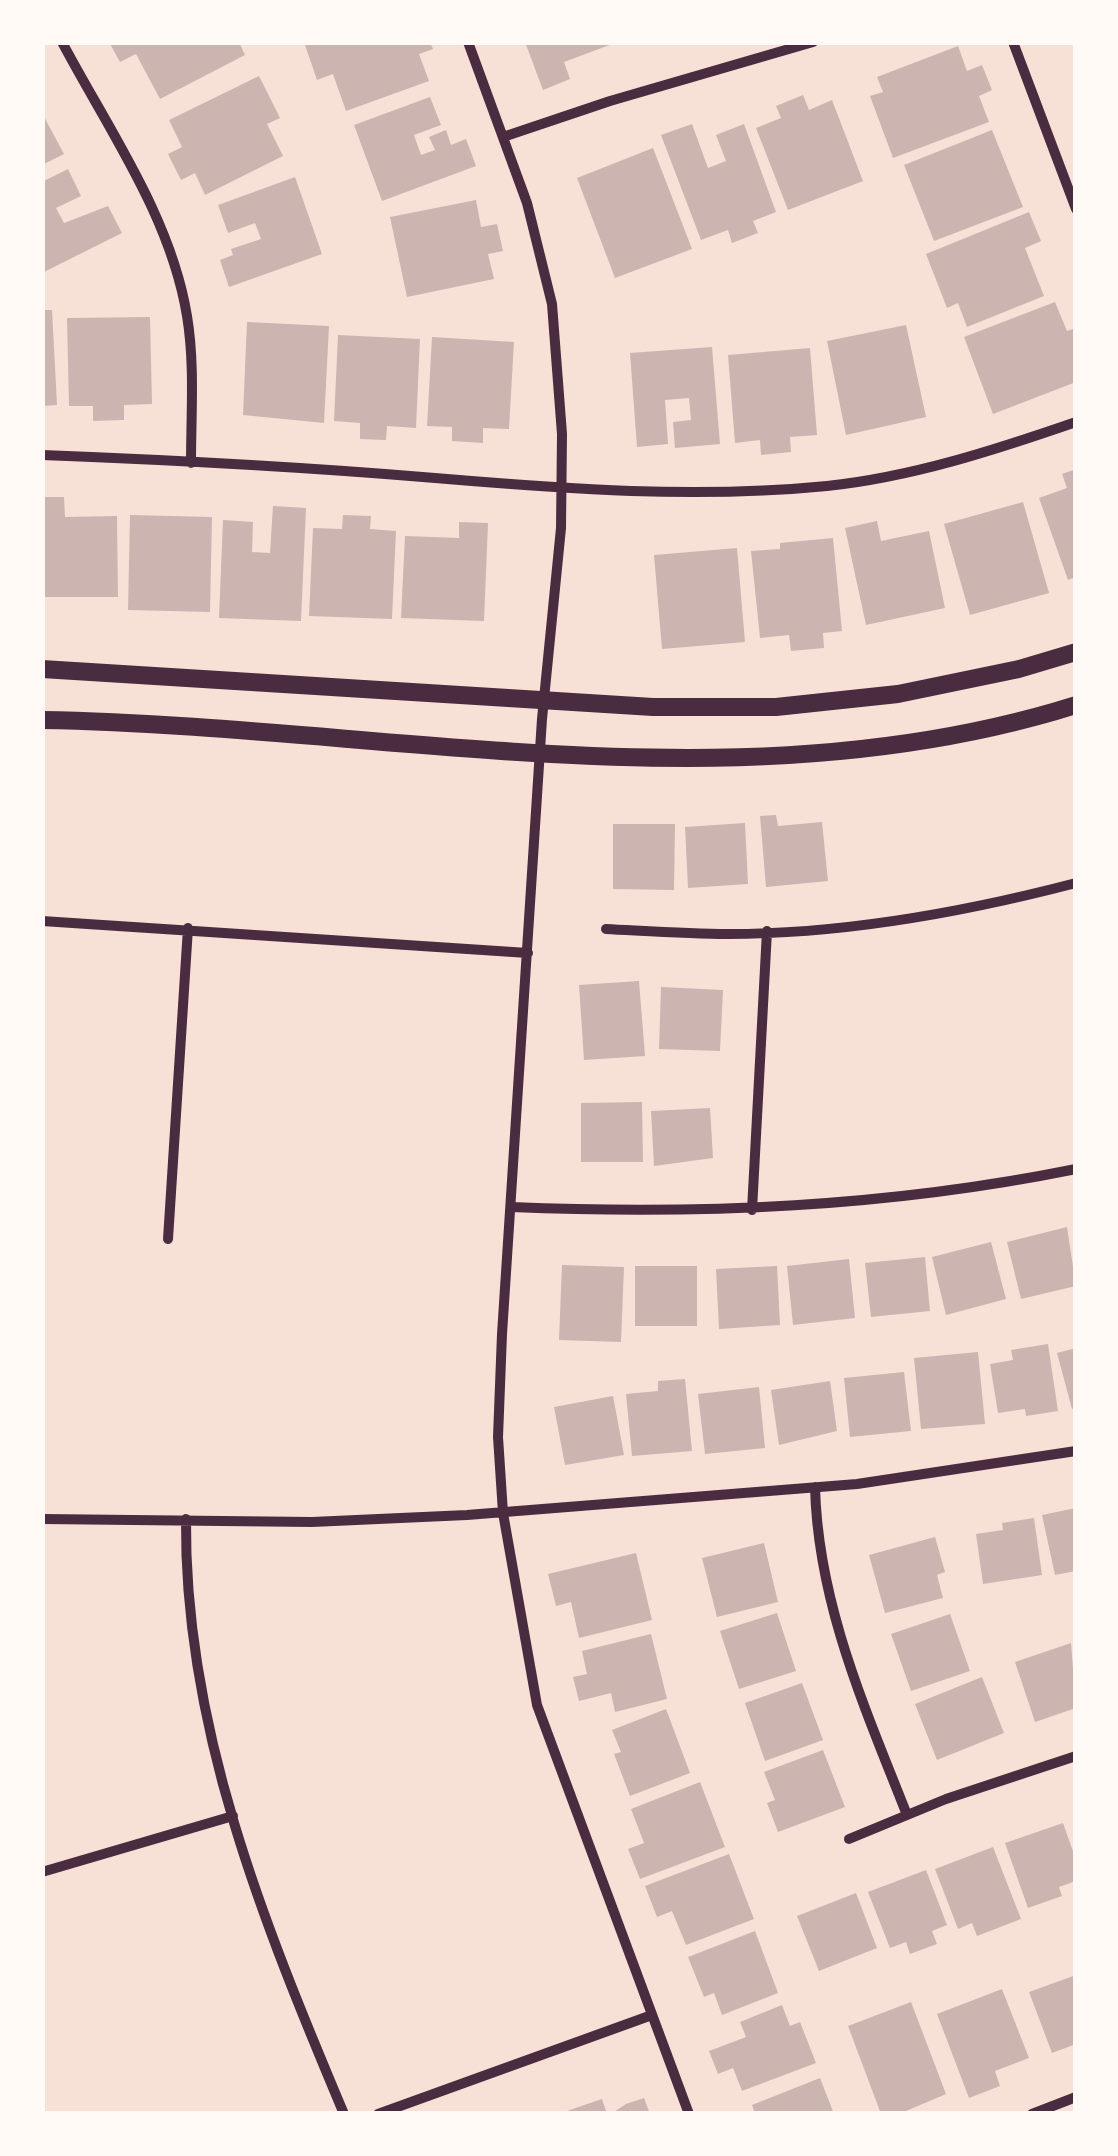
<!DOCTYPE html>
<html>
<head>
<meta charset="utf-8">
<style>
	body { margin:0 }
	#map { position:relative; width:1118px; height:2156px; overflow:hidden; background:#f7e1d7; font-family:Roboto,sans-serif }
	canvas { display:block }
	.frame { position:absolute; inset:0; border:45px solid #fffaf5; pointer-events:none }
</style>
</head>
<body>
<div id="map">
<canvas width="1118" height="2156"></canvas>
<div class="frame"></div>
</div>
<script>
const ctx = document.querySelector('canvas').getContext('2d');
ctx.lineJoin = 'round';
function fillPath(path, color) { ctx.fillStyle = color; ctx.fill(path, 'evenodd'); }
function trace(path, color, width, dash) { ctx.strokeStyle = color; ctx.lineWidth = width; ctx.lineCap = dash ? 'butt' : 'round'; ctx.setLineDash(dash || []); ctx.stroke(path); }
fillPath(new Path2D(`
	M109,42H239L245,55L160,99L136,54L120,62Z
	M304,42H430L433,49L419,54L429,81L346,111L333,74L317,80Z
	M525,42H615V43L564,62L570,79L543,90Z
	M958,46L967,71L982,65L992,90L979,96L989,122L893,158L870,96L883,92L877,77Z
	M259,76L280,118L267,124L283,156L205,195L195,173L181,180L168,154L182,147L169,120Z
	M803,95L809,110L832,100L863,181L788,210L756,128L781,118L776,106Z
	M430,97L441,125L414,135L421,155L435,150L429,137L446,130L451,145L466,139L476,166L382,201L354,125Z
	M42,113L64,154L42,165Z
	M692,124L708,168L726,161L716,135L744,124L776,212L753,221L758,233L732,243L728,230L701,240L661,135Z
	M992,130L1023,207L934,241L904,165Z
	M653,148L692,249L615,278L577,178Z
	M68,169L81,196L56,208L64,223L108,206L122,233L42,273V182Z
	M295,177L322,254L229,287L220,260L233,255L231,249L261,239L255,223L228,233L218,205Z
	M476,200L481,227L497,224L503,251L488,254L494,279L407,297L390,217Z
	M1029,212L1041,241L1025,248L1044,296L967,327L958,303L947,308L926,254Z
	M1055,302L1067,331L1076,328V382L993,414L964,337Z
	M42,310H52L57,405L42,406Z
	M150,317L152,404L124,405V420L93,421V406H69L67,318Z
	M247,322L329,326L324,423L243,415Z
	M906,325L926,417L846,435L827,341Z
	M338,335L420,339L416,428L387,426L386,440L360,439V423L334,421Z
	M432,337L514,342L509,429L483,428V443L452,441V427L427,426Z
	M712,347L720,444L675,448L673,422L691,420L689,398L665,400L668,444L637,447L630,353Z
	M810,348L817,435L790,437L791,452L761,455L760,440L735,443L728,355Z
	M1076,469V577L1068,580L1039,498L1067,488L1062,474Z
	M42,497H64L65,517L117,516L118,597H42Z
	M1023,502L1049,593L970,615L944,524Z
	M273,506L306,508L301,621L219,618L223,520L253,522L252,552L270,553Z
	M130,515L212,517L210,612L128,610Z
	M343,515L371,516L370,529L396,531L392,619L309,616L313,528L342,529Z
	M877,521L881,541L929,531L945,608L866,625L845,528Z
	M459,522L488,523L484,621L401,618L405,536L459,538Z
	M833,538L842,631L823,633L824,648L791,651L789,635L760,638L751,551L780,549V543Z
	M737,548L745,642L662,649L654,555Z
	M776,815L778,826L822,822L828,881L766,887L760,816Z
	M745,823L748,884L688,888L685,827Z
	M613,824H675L674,890L613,889Z
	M639,981L645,1056L584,1060L579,985Z
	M661,987L723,990L720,1051L659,1049Z
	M642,1102L643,1162H581V1103Z
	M710,1108L713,1158L654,1166L651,1111Z
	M1067,1227L1076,1286L1021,1299L1007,1242Z
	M991,1242L1006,1299L946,1315L932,1257Z
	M925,1257L930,1311L871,1317L865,1263Z
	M849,1259L855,1318L793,1325L787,1266Z
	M562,1265L624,1267L621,1342L559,1340Z
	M635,1266H697V1326H635Z
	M777,1266L780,1325L719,1329L716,1269Z
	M1048,1344L1058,1411L1026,1416L1025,1409L998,1413L990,1364L1013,1360L1011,1350Z
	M1076,1348V1408L1072,1409L1057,1353Z
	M978,1352L985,1424L921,1429L914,1358Z
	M904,1372L911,1431L850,1437L844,1378Z
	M685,1379L692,1451L632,1456L626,1394L658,1391V1381Z
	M830,1381L837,1431L779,1445L771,1390Z
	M759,1387L765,1448L705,1454L698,1394Z
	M613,1396L624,1455L565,1465L554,1407Z
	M1076,1508V1571L1055,1575L1042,1515Z
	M1034,1518L1042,1575L983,1584L976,1534L1003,1530L1002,1523Z
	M935,1537L945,1572L937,1575L943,1598L885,1613L869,1555Z
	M764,1543L778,1602L717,1617L702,1558Z
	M636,1553L652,1620L579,1638L571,1602L556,1606L548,1574Z
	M777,1613L796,1671L739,1689L720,1631Z
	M950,1614L970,1671L911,1691L891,1634Z
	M651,1634L667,1699L615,1712L611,1693L579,1701L573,1677L587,1674L582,1651Z
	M1071,1643L1076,1708L1035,1722L1015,1662Z
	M982,1677L1004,1733L937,1760L915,1704Z
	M802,1683L823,1740L765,1761L745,1703Z
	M666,1709L690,1773L630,1796L614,1754L621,1752L612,1730Z
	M823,1750L845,1807L778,1832L767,1803L775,1800L764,1772Z
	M700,1782L725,1847L640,1879L628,1849L644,1843L631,1809Z
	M1063,1823L1076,1860V1881L1059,1887L1062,1896L1028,1908L1005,1843Z
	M993,1847L1021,1919L977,1936L972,1923L958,1929L935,1869Z
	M729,1854L754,1919L686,1945L672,1911L657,1917L645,1886Z
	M926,1870L947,1925L932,1931L937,1944L910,1954L906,1942L890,1948L868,1892Z
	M856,1893L877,1948L819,1971L797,1916Z
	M755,1931L778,1993L722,2015L714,1993L704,1997L688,1957Z
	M1076,1975V2044L1052,2053L1029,1992Z
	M1002,1989L1029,2058L995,2071L1000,2086L969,2098L937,2014Z
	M911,2002L946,2094L899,2114H881L848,2026Z
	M782,2005L790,2026L800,2022L816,2063L742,2091L733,2068L718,2074L709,2051L746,2037L740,2022Z
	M820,2078L834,2114H755L752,2105Z
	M644,2098L650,2114H611L626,2104Z
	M602,2099L607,2114H561V2113Z`), '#ccb4b1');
trace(new Path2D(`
	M62,42C108,129 171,217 187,316C195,364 191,414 191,463
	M468,42L527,203L552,304L562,434L561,528L542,719L502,1334L498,1437L503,1513L537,1705L689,2114
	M1013,42L1076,209
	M503,137L610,101L813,42
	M42,455C173,460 305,467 435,478C566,489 696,499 827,486C912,477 995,450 1076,422
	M42,921L528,953
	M606,929C646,931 687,934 728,934C843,934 965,912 1076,883
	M511,1207C702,1215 888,1207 1076,1169
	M752,1210L767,931
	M168,1239L188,928
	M815,1487C818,1604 865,1708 907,1815
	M42,1519L312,1522L467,1515L857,1484L1076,1451
	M186,1519C184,1728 264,1924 344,2114
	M849,1839L946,1799L1076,1756
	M42,1872L233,1816
	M378,2114L652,2015
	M1032,2114L1076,2097`), '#4a2c40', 10);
trace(new Path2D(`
	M42,669L653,707H776L898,694L1019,669L1076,652
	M42,720C386,726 740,811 1076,705`), '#4a2c40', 18);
</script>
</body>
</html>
